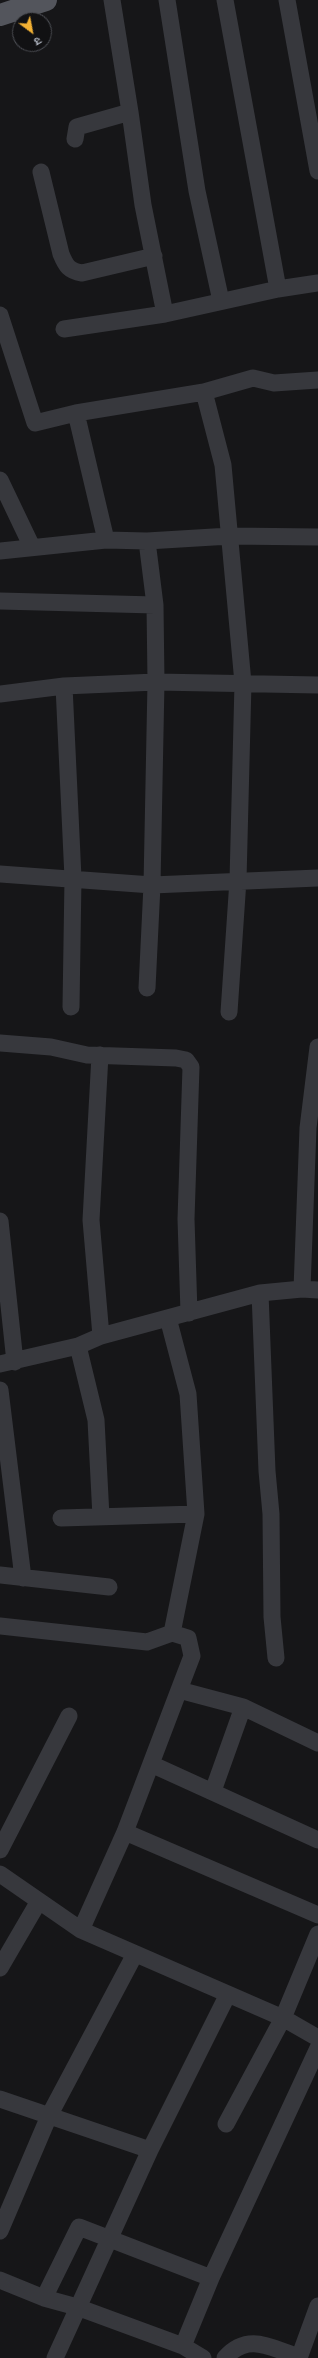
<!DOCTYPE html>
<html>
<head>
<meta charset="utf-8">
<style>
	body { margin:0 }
	#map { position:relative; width:318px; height:2358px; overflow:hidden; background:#161618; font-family:"Archivo Narrow","Noto Sans Devanagari",sans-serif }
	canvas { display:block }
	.north { position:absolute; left:12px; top:12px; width:40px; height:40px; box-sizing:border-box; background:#111113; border:1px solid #4d4f55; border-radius:50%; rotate:148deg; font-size:11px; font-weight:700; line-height:16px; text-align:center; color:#a8adb8 }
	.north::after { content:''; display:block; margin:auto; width:14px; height:18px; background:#f2b134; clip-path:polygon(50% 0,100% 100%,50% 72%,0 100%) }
</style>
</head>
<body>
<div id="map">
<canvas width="318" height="2358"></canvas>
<div class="north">उ</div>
</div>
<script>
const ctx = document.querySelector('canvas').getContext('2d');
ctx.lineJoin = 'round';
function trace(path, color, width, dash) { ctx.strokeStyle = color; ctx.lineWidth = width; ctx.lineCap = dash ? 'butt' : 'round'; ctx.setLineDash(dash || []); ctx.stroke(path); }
trace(new Path2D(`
	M167,0L197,191L221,301
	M225,0L278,289
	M287,0L318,171
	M130,112L143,205L165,314
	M75,139L77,127L130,112L112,0
	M41,172L61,254C66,266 69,271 82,273L154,256
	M0,315L35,423L76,413L204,392L253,378L274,383L318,380
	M64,329L165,314L278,289L318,283
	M204,392L223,465L243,683L238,880L229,1012
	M76,413L106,540
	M0,480L32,547
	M0,551L106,540L147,541L230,536L318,537
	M0,601L155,605
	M64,686L73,878L71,1007
	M0,694L64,686L156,682L318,685
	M0,874L152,885L318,878
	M147,988L152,885L156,682L155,605L147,541
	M0,1043L51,1047L87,1055L176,1058L186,1060L191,1067L186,1219L189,1313
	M100,1055L91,1220L101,1336
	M0,1221L15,1362
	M302,1289L308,1128L318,1047
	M260,1293L267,1471L271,1514L272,1617L276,1658
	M168,1318L188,1394L196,1514L172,1633
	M78,1346L96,1420L101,1517
	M0,1364L78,1346L101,1336L260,1293L302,1289L318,1290
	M0,1390L23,1578
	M61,1518L196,1514
	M0,1575L109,1587
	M0,1626L147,1642L172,1633L188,1638L192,1656L179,1690
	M151,1764L318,1840
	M213,1791L243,1707
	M125,1832L318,1915
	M0,1850L69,1716
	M0,1874L81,1930L283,2018L318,2038
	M81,1930L125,1832L179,1690L243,1707L318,1743
	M0,1968L39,1901
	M0,2099L150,2150L228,1994
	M226,2124L283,2018L318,1934
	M0,2231L49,2116L135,1954
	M0,2280L44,2298L77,2307L183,2346L203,2358
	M44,2298L79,2227L211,2278
	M183,2346L211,2278L318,2048
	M55,2358L150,2150
	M225,2358C248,2332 271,2348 299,2357
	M299,2358L318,2306`), '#37383d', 17);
trace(new Path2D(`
	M0,15L46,0`), '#53555c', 22);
</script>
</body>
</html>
